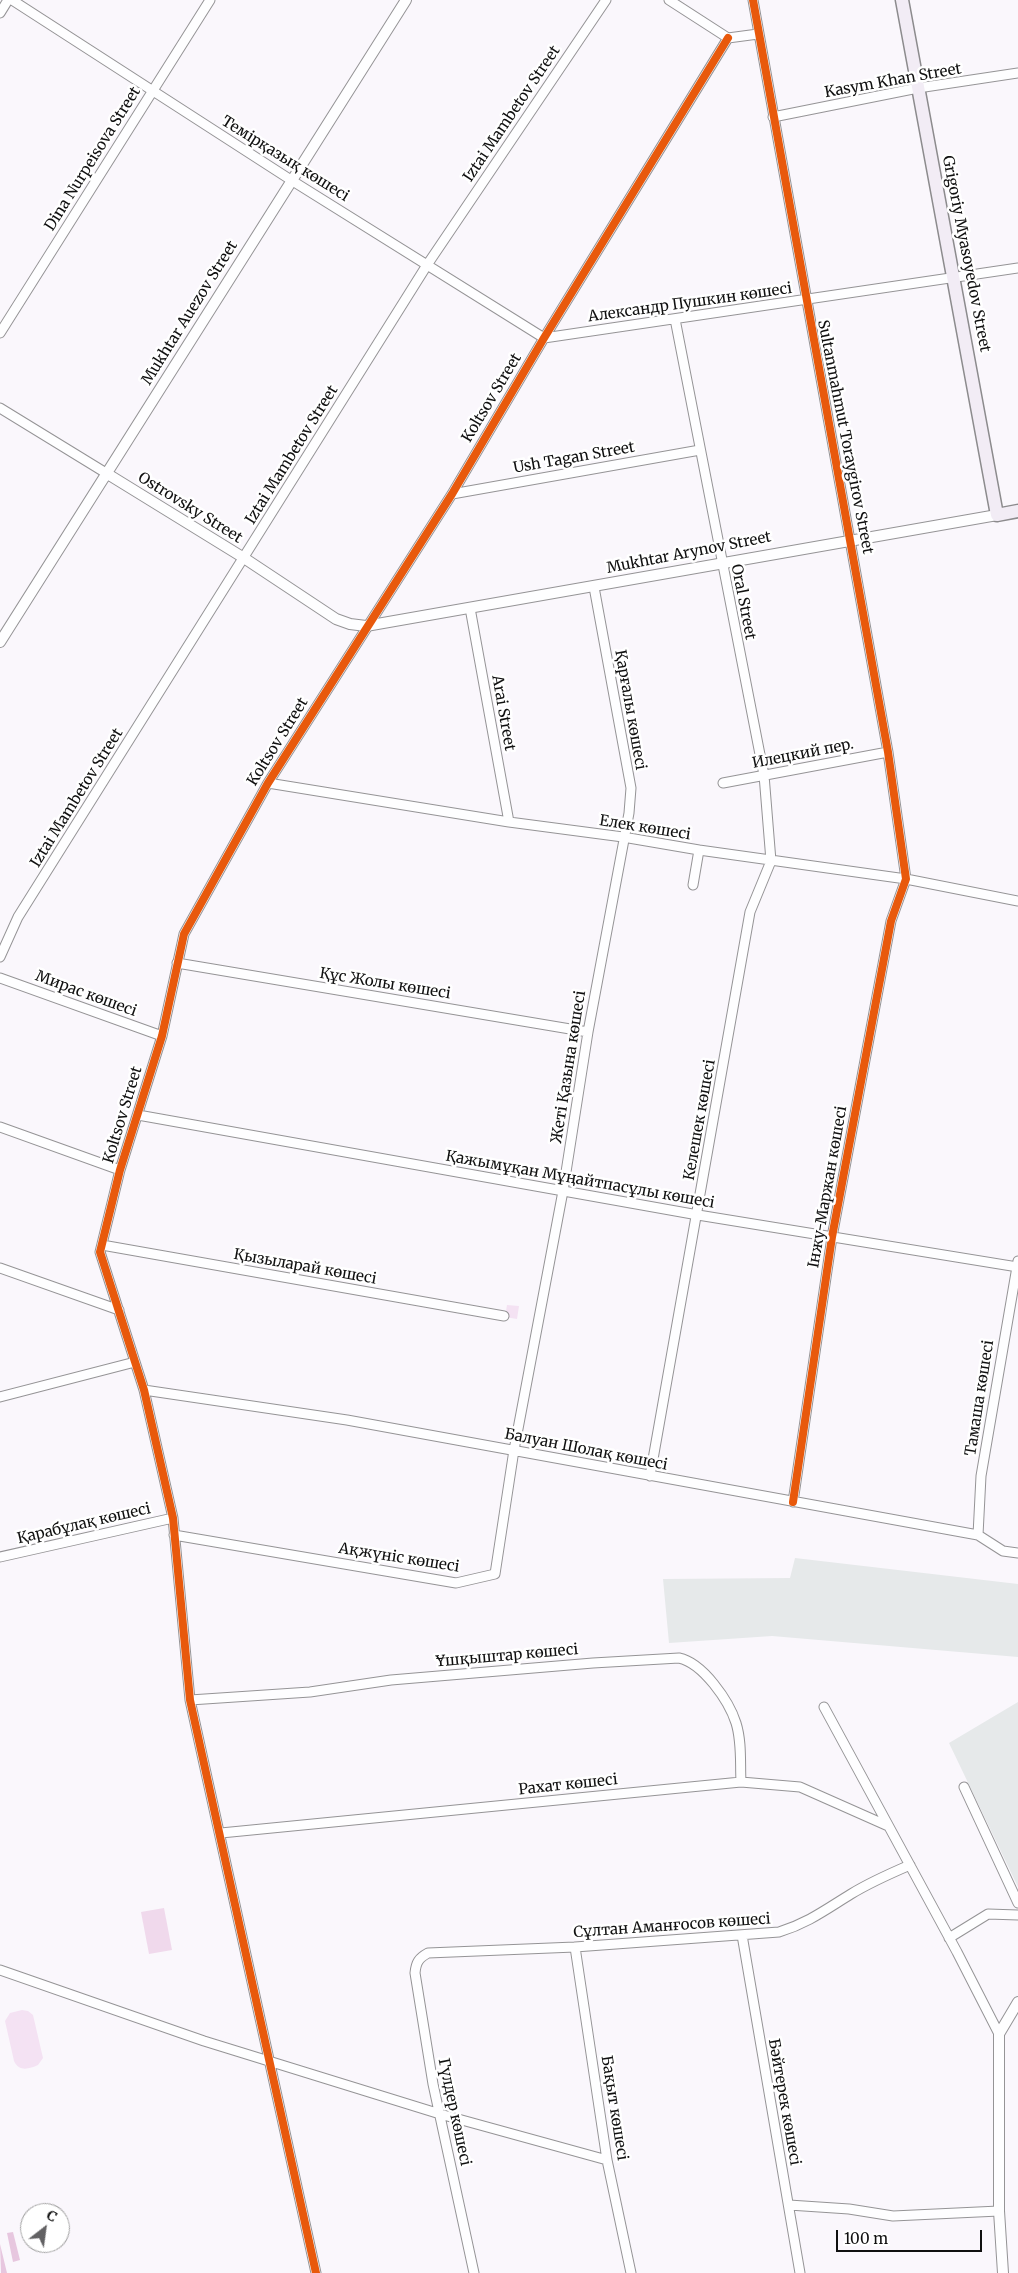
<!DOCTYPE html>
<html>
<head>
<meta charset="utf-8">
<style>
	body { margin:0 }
	#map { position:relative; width:1018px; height:2273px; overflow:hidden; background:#faf7fc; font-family:Merriweather,serif }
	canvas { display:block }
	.north { position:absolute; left:20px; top:2203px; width:50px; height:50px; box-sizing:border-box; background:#fff; border:1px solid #9f9f9f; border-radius:50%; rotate:30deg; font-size:14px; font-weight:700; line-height:20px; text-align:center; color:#101010 }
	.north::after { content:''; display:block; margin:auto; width:18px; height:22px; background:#626163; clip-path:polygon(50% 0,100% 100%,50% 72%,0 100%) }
	.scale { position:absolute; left:836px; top:2230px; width:146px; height:22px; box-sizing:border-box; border:2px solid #101010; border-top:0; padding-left:6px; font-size:15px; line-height:18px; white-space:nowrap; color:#101010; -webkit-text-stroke:4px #fff; paint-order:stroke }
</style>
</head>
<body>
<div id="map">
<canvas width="1018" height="2273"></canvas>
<div class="north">С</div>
<div class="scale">100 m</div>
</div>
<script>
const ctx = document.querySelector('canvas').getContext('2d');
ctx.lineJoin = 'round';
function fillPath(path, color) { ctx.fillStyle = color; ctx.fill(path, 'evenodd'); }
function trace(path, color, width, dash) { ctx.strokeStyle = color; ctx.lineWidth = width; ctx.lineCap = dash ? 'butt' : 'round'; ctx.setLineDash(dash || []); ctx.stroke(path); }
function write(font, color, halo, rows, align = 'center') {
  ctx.font = font + ' Merriweather,serif'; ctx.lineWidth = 5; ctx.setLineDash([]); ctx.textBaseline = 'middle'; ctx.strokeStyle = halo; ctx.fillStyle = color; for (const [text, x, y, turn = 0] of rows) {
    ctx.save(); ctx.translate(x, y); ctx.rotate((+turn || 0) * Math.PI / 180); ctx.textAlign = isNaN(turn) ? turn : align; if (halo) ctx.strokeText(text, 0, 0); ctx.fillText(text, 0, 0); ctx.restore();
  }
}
fillPath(new Path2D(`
	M795,1558L1018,1584V1657L772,1636L669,1643L663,1579L790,1578Z
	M1018,1702V1887L949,1743Z`), '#e6e9ea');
fillPath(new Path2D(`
	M164,1908L172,1950L149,1954L141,1912Z`), '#f0d9ec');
fillPath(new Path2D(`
	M13,2232L20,2260L13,2262L7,2233Z
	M0,2244L7,2273H1Z`), '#e7c7df');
fillPath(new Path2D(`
	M507,1305L519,1306L517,1319L505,1317Z
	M22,2010L28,2011L33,2015L43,2058L38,2065C29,2069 19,2072 14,2061L5,2021L10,2013Z`), '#f4e2f3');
const minor = new Path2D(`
	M12,0L291,180L544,338L1018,268
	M669,0L728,38L758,34
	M753,0L888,752L906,879L891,921L832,1237L793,1502
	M0,13L8,0
	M773,117L918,88L1018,73
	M0,333L210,0
	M0,408L106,473
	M452,494L700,450
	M470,608L509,822
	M268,783L509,822L623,837L699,850L906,879L1018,901
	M723,783L888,752
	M693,885L699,850
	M0,957L18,917L427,265L606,0
	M177,963L588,1032
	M0,978L162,1036
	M138,1115L698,1215L1018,1267
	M0,1127L120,1170
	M102,1245L504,1316
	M0,1268L119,1310
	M144,1390L347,1420L978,1535L1003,1551L1018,1553
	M0,1397L135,1362
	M650,1476L750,912L771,861L764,775L675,319
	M174,1535L456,1583L495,1574L514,1450L563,1191L588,1032L629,813L631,788L594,587
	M978,1535L981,1476L1018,1261
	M0,1557L173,1518
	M190,1700L310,1692L391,1680L593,1663L679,1658C703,1663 729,1701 736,1723C742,1742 740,1763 741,1782
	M824,1707L957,1952L999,2034
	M964,1787L1018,1903
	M221,1833L741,1782L800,1787L888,1826
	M742,1935L800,2273
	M949,1938L988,1914L1018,1915
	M575,1947L607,2160L631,2273
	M0,1970L204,2041L440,2114L607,2160
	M789,2205L849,2209L893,2216L999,2211
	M316,2273L190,1700L173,1518L144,1390L100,1252L120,1170L162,1036L184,934L268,783L452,494L544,338L728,38
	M474,2273L433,2084L415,1973C416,1962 419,1958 428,1953L575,1947L779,1932C808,1923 825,1910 851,1894C869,1883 889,1874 910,1865`);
const tertiary = new Path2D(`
	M106,473L244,558L336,619L350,624L366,626C577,590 787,550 997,515
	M0,642L406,0
	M1003,2273L999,2211V2034L1018,2002`);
const secondary = new Path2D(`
	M902,0L997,515L1018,511`);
trace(minor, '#959496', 11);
trace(tertiary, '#959496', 12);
trace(secondary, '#8c8b8d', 15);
trace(minor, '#fefeff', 9);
trace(tertiary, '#fefeff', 10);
trace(secondary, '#f2ecf5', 12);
trace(new Path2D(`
	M753,0L888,752L906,879L891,921L832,1237L793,1502
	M316,2273L190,1700L173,1518L144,1390L100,1252L120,1170L162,1036L184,934L268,783L452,494L544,338L728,38`), '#e8590c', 8);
write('15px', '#101010', '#fff', [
	["Kasym Khan Street",893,81,-10],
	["Iztai Mambetov Street",512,114,-56],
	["Dina Nurpeisova Street",93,159,-58],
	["Темірқазық көшесі",285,159,32],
	["Grigoriy Myasoyedov Street",966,254,79],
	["Александр Пушкин көшесі",690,303,-8],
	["Mukhtar Auezov Street",190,313,-58],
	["Koltsov Street",492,398,-59],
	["Sultanmahmut Toraygirov Street",845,437,79],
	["Iztai Mambetov Street",292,455,-58],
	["Ush Tagan Street",574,458,-10],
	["Ostrovsky Street",190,508,32],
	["Mukhtar Arynov Street",689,553,-11],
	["Oral Street",743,602,79],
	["Қарғалы көшесі",630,710,80],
	["Arai Street",503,713,80],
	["Koltsov Street",278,742,-58],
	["Илецкий пер.",803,754,-11],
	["Iztai Mambetov Street",77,798,-58],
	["Елек көшесі",645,828,9],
	["Құс Жолы көшесі",385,984,9],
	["Мирас көшесі",86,994,20],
	["Жеті Қазына көшесі",569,1067,-81],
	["Koltsov Street",123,1115,-73],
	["Келешек көшесі",700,1120,-80],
	["Қажымұқан Мұңайтпасұлы көшесі",580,1180,10],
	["Інжу-Маржан көшесі",828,1187,-80],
	["Қызыларай көшесі",305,1267,10],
	["Тамаша көшесі",980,1398,-81],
	["Балуан Шолақ көшесі",586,1450,11],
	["Қарабұлақ көшесі",84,1524,-13],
	["Ақжүніс көшесі",399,1558,9],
	["Ұшқыштар көшесі",507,1656,-5],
	["Рахат көшесі",568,1785,-6],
	["Сұлтан Аманғосов көшесі",672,1926,-4],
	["Бәйтерек көшесі",784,2102,80],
	["Бақыт көшесі",614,2108,81],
	["Гүлдер көшесі",454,2112,78]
]);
</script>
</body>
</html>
